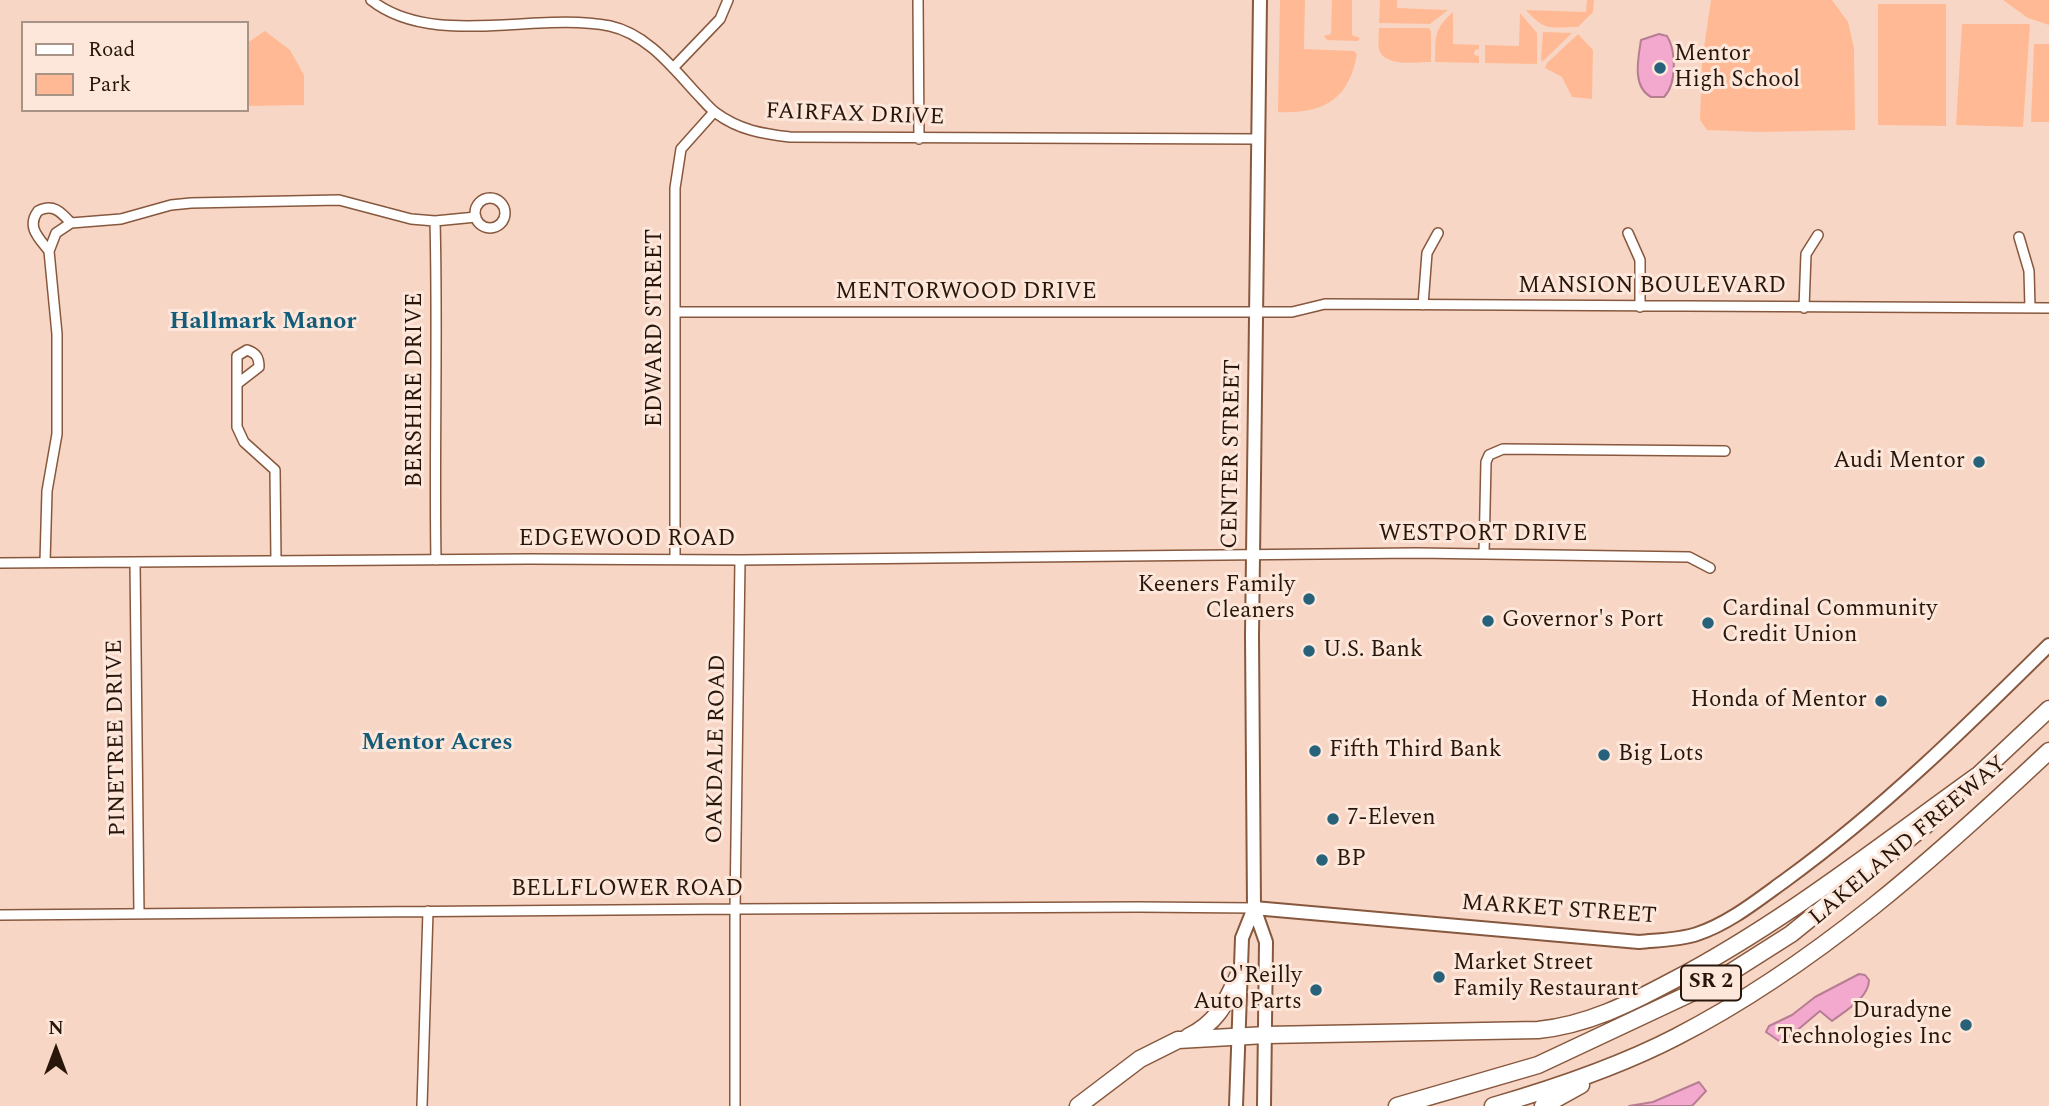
<!DOCTYPE html>
<html>
<head>
<meta charset="utf-8">
<style>
	body { margin:0 }
	#map { position:relative; width:2049px; height:1106px; overflow:hidden; background:#f8d6c5; font-family:Spectral,serif }
	canvas { display:block }
	.legend { position:absolute; left:21px; top:21px; width:228px; height:91px; box-sizing:border-box; background:#fde6da; border:2px solid #a89387; margin:0; padding:9px 12px; list-style:none; font-size:21px; color:#29160b }
	.legend li { display:flex; align-items:center; gap:14px; height:35px }
	.legend b { width:35px; border:2px solid #a89387 }
	.north { position:absolute; left:21px; top:1015px; width:70px; height:70px; -webkit-text-stroke:5px #fde6da; paint-order:stroke; rotate:0deg; font-size:19px; font-weight:700; line-height:28px; text-align:center; color:#29160b }
	.north::after { content:''; display:block; margin:auto; width:24px; height:32px; background:#29160b; clip-path:polygon(50% 0,100% 100%,50% 72%,0 100%) }
</style>
</head>
<body>
<div id="map">
<canvas width="2049" height="1106"></canvas>
<ul class="legend">
<li><b style="height:9px;background:#fff"></b>Road</li>
<li><b style="height:19px;background:#ffba95"></b>Park</li>
</ul>
<div class="north">N</div>
</div>
<script>
const ctx = document.querySelector('canvas').getContext('2d');
ctx.lineJoin = 'round';
function fillPath(path, color) { ctx.fillStyle = color; ctx.fill(path, 'evenodd'); }
function trace(path, color, width, dash) { ctx.strokeStyle = color; ctx.lineWidth = width; ctx.lineCap = dash ? 'butt' : 'round'; ctx.setLineDash(dash || []); ctx.stroke(path); }
function write(font, color, halo, rows, align = 'center') {
  ctx.font = font + ' Spectral,serif'; ctx.lineWidth = 6; ctx.setLineDash([]); ctx.textBaseline = 'middle'; ctx.strokeStyle = halo; ctx.fillStyle = color; for (const [text, x, y, turn = 0] of rows) {
    ctx.save(); ctx.translate(x, y); ctx.rotate((+turn || 0) * Math.PI / 180); ctx.textAlign = isNaN(turn) ? turn : align; if (halo) ctx.strokeText(text, 0, 0); ctx.fillText(text, 0, 0); ctx.restore();
  }
}
fillPath(new Path2D(`
	M1280,0H1305L1304,49L1354,51L1357,54C1349,100 1323,114 1278,112Z
	M1332,0H1352V35L1360,38L1358,41L1327,40L1324,36L1331,34Z
	M1380,0H1397V8L1448,10L1430,24L1379,23Z
	M1587,0H1594L1593,12L1578,27C1550,27 1545,32 1526,10L1586,12Z
	M1711,0H1832L1848,22L1854,48L1855,130L1759,132L1707,130L1700,120L1702,61Z
	M2003,0H2049V25L2028,18Z
	M1878,4H1946V126L1878,125Z
	M1453,12V44L1479,45V49L1475,50L1474,55L1479,56V63L1435,62C1436,36 1433,30 1453,12Z
	M1520,13L1537,33V64L1485,63V45L1519,46Z
	M1962,24H2030L2023,127L1956,125Z
	M1379,28H1429L1431,32V62C1417,62 1388,67 1380,52C1377,45 1379,35 1379,28Z
	M265,31L290,50L304,75V105L247,106V43Z
	M1543,32L1572,33L1542,62L1541,59Z
	M1578,34L1593,50L1592,99L1572,97L1562,77L1545,68L1547,63Z
	M2034,44H2049V122H2031Z`), '#ffba95');
const water = new Path2D(`
	M1659,34L1667,36C1676,50 1677,84 1664,97H1651C1632,87 1638,59 1641,40Z
	M1859,974L1865,975L1869,980C1869,998 1845,1011 1832,1021L1820,1011L1782,1043L1766,1032L1769,1026L1792,1015L1815,997Z
	M1699,1082L1706,1091L1692,1106H1629L1653,1102Z`);
fillPath(water, '#f3a9cd');
trace(water, '#b67d93', 2);
const street = new Path2D(`
	M371,0C433,49 536,11 610,26C647,34 673,68 697,94C703,100 709,108 716,113C739,130 763,134 790,137L1257,139
	M918,0L919,139
	M673,68L720,19L728,0
	M475 213a15 15 0 1 1 30 0a15 15 0 1 1-30 0Z
	M435,221C438,334 434,447 436,560
	M1628,233L1640,260V307
	M2019,237L2029,271L2030,308
	M49,251C39,238 26,227 38,211C53,203 61,212 71,223
	M1423,305L1427,253L1438,233
	M1804,308L1806,254L1818,235
	M676,312H1292L1325,304L2049,308
	M237,384L259,367C259,357 256,353 247,350L237,356V427L244,442L275,470L276,561
	M1484,554L1486,462L1489,455L1503,449L1725,451
	M675,559V188L681,149L714,112
	M45,562L47,491L57,434V334L49,251L56,233L71,223L121,219L171,205L191,203L339,200L411,219L435,221L476,217
	M135,562L139,914
	M0,563L529,559L740,560L1416,553L1689,557L1710,568
	M0,915L735,909L1139,907L1254,908
	M422,1106L428,911
	M735,1106V909L740,560`);
const secondary = new Path2D(`
	M1260,0L1252,635L1254,908L1266,942L1264,1106
	M1254,908L1639,942C1659,940 1679,940 1697,934C1730,923 1759,899 1787,879C1882,810 1966,727 2049,645
	M1236,1106L1242,938L1254,908`);
const highway = new Path2D(`
	M1970,783L2049,709
	M1188,1037C1220,1021 1226,1001 1241,970
	M1078,1106L1140,1059L1178,1040L1266,1035L1538,1030C1587,1025 1629,1004 1672,981C1781,924 1878,847 1977,776
	M1397,1106L1538,1065L1717,981L1791,934L1932,820
	M1493,1106C1555,1088 1618,1067 1676,1037C1816,965 1935,858 2049,751
	M1543,1106L1581,1085`);
trace(street, '#87583e', 12);
trace(secondary, '#87583e', 16);
trace(highway, '#87583e', 19);
trace(street, '#fff', 9);
trace(secondary, '#fff', 12);
trace(highway, '#fff', 16);
for (const [x, y, r, color] of [
	[1660,68,7,"#27627a"],
	[1979,462,7,"#27627a"],
	[1309,599,7,"#27627a"],
	[1488,621,7,"#27627a"],
	[1708,623,7,"#27627a"],
	[1309,651,7,"#27627a"],
	[1881,701,7,"#27627a"],
	[1315,751,7,"#27627a"],
	[1604,755,7,"#27627a"],
	[1333,819,7,"#27627a"],
	[1322,860,7,"#27627a"],
	[1439,977,7,"#27627a"],
	[1316,990,7,"#27627a"],
	[1966,1025,7,"#27627a"]
]) { const dot = new Path2D(); dot.arc(x, y, r, 0, 2 * Math.PI); ctx.fillStyle = color; ctx.fill(dot); trace(dot, '#fde6da', 2.5); }
for (const [x, y, w] of [
	[1711,983,60]
]) { const box = new Path2D(); box.roundRect(x - w / 2, y - 17.5, w, 35, 5); ctx.fillStyle = '#fde6da'; ctx.fill(box); trace(box, '#29160b', 2); }
write('bold 21px', '#29160b', null, [
	["SR 2",1711,983]
]);
write('23px', '#29160b', '#fde6da', [
	["Mentor",1674,55],
	["High School",1674,81],
	["Audi Mentor",1965,462,"right"],
	["Keeners Family",1295,586,"right"],
	["Cleaners",1295,612,"right"],
	["Cardinal Community",1722,610],
	["Credit Union",1722,636],
	["Governor's Port",1502,621],
	["U.S. Bank",1323,651],
	["Honda of Mentor",1867,701,"right"],
	["Fifth Third Bank",1329,751],
	["Big Lots",1618,755],
	["7-Eleven",1347,819],
	["BP",1336,860],
	["Market Street",1453,964],
	["Family Restaurant",1453,990],
	["O'Reilly",1302,977,"right"],
	["Auto Parts",1302,1003,"right"],
	["Duradyne",1952,1012,"right"],
	["Technologies Inc",1952,1038,"right"]
], 'left');
write('23px', '#29160b', '#fde6da', [
	["FAIRFAX DRIVE",855,116,2],
	["MANSION BOULEVARD",1652,287],
	["MENTORWOOD DRIVE",966,293],
	["EDWARD STREET",656,328,-90],
	["BERSHIRE DRIVE",416,390,-90],
	["CENTER STREET",1233,454,-89],
	["WESTPORT DRIVE",1483,535],
	["EDGEWOOD ROAD",627,540],
	["PINETREE DRIVE",118,738,-91],
	["OAKDALE ROAD",718,749,-89],
	["LAKELAND FREEWAY",1909,842,-40],
	["BELLFLOWER ROAD",627,890],
	["MARKET STREET",1559,911,4]
]);
write('bold 24px', '#145c77', '#fde6da', [
	["Hallmark Manor",263,323],
	["Mentor Acres",437,744]
]);
</script>
</body>
</html>
